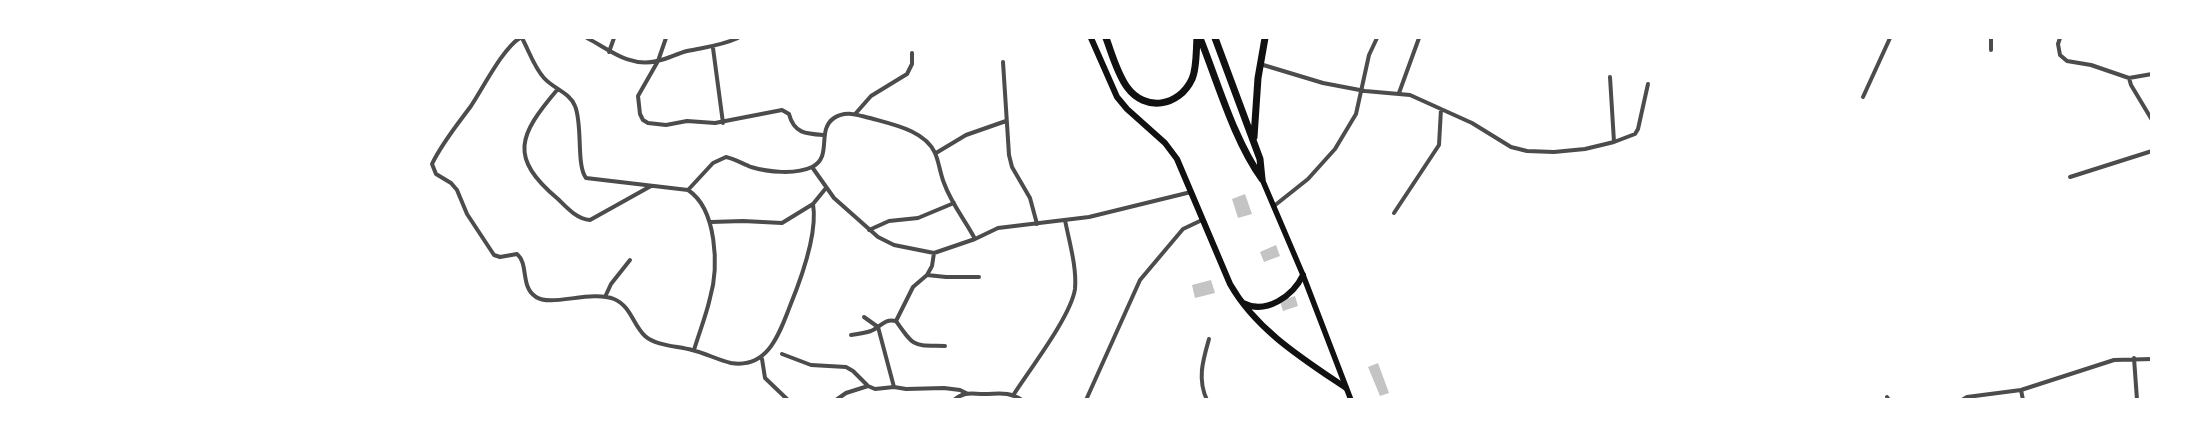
<!DOCTYPE html>
<html>
<head>
<meta charset="utf-8">
<style>
	body { margin:0 }
	#map { position:relative; width:2189px; height:437px; overflow:hidden; background:#fff; font-family:Ubuntu,sans-serif }
	canvas { display:block }
	.frame { position:absolute; inset:0; border:39px solid #fff; pointer-events:none }
</style>
</head>
<body>
<div id="map">
<canvas width="2189" height="437"></canvas>
<div class="frame"></div>
</div>
<script>
const ctx = document.querySelector('canvas').getContext('2d');
ctx.lineJoin = 'round';
function fillPath(path, color) { ctx.fillStyle = color; ctx.fill(path, 'evenodd'); }
function trace(path, color, width, dash) { ctx.strokeStyle = color; ctx.lineWidth = width; ctx.lineCap = dash ? 'butt' : 'round'; ctx.setLineDash(dash || []); ctx.stroke(path); }
fillPath(new Path2D(`
	M1245,194L1252,214L1238,218L1232,199Z
	M1276,245L1280,256L1264,262L1260,252Z
	M1211,280L1215,293L1195,298L1192,285Z
	M1295,296L1298,306L1283,311L1280,301Z
	M1378,363L1389,393L1380,396L1368,367Z`), '#c4c4c4');
trace(new Path2D(`
	M520,38C503,48 483,88 471,106C457,125 442,143 432,164L436,174L451,183L457,190L467,214L494,255L500,257L517,254C529,264 520,287 536,297C551,307 591,290 614,299C631,306 633,325 645,336C656,346 678,346 692,350C705,353 718,360 731,363C768,369 779,334 790,306C801,279 818,233 813,204
	M522,38C529,51 534,67 544,78C554,89 570,93 575,106C583,125 576,165 586,178L688,190C717,209 719,267 710,298C706,316 699,333 694,350
	M587,38C609,49 629,68 657,61C667,59 676,54 687,51C706,47 720,46 738,38
	M666,38L658,61L638,96L640,114L643,120L648,123L666,125L687,121L715,123L782,110L789,114C794,134 807,134 825,135
	M2060,38L2058,44L2060,55L2067,61L2091,65L2129,78L2152,74
	M713,48L723,123
	M1991,50V38
	M609,52L614,38
	M1003,62L1009,155L1012,167L1030,198L1037,224
	M1260,64L1323,83L1365,91L1410,95L1472,123L1511,147L1527,151L1554,152L1585,149L1614,142L1635,134L1638,129L1648,84
	M1610,77L1614,142
	M2129,78L2131,85L2152,120
	M557,90C519,135 508,157 558,199C567,208 577,219 590,220L651,186
	M1399,93L1419,38
	M1863,97L1890,38
	M856,113L871,96L907,74L912,64V53
	M936,153L966,135L1006,121
	M812,167L834,198L878,237L894,245L934,253L975,239L998,228L1089,217L1191,192
	M2070,177L2152,151
	M688,190L713,163L726,157C735,159 743,164 751,167C768,172 795,175 812,167C833,157 816,130 834,118C846,110 857,115 870,118C891,124 925,130 935,153C939,162 940,173 944,183C951,203 965,220 975,239
	M1274,206L1308,179L1335,149L1356,114L1369,55L1377,38
	M1394,213L1439,145L1441,109
	M711,222L743,221L782,223L813,204L826,188
	M869,230L889,221L918,218L954,203
	M927,275L946,277H979
	M605,297L611,284L630,260
	M864,317L878,327L894,387
	M896,321L913,287L927,275L932,266L934,253
	M851,335C858,334 865,333 871,331C881,327 884,318 896,321C915,348 912,345 945,346
	M782,354L811,365L846,367L853,371L868,386L875,389L894,387L906,389L944,388L960,390L966,393
	M2134,358L2137,400
	M762,359L765,378L788,400
	M2021,390L2023,400
	M1014,394C1030,369 1071,316 1075,289C1077,267 1069,241 1065,220
	M1887,397L1889,400
	M836,400L846,393L868,386
	M954,400C965,391 971,394 984,394C999,394 1008,391 1022,400
	M1086,400L1140,280L1183,229L1202,220
	M1207,400C1197,379 1203,360 1209,339
	M1962,400L1967,397L2021,390L2114,360L2152,359`), '#4c4c4c', 4);
trace(new Path2D(`
	M1262,179L1303,275L1351,400`), '#111', 5.5);
trace(new Path2D(`
	M1091,38L1117,97L1127,109L1165,143L1177,159L1230,284C1256,330 1303,359 1346,388
	M1243,303C1266,315 1293,296 1303,275`), '#111', 6);
trace(new Path2D(`
	M1106,38C1112,54 1117,73 1127,87C1145,112 1179,107 1192,79C1197,68 1196,50 1197,38
	M1200,38C1218,83 1234,140 1262,179
	M1215,38L1260,159L1262,179
	M1254,137L1258,78L1265,38`), '#111', 7);
</script>
</body>
</html>
